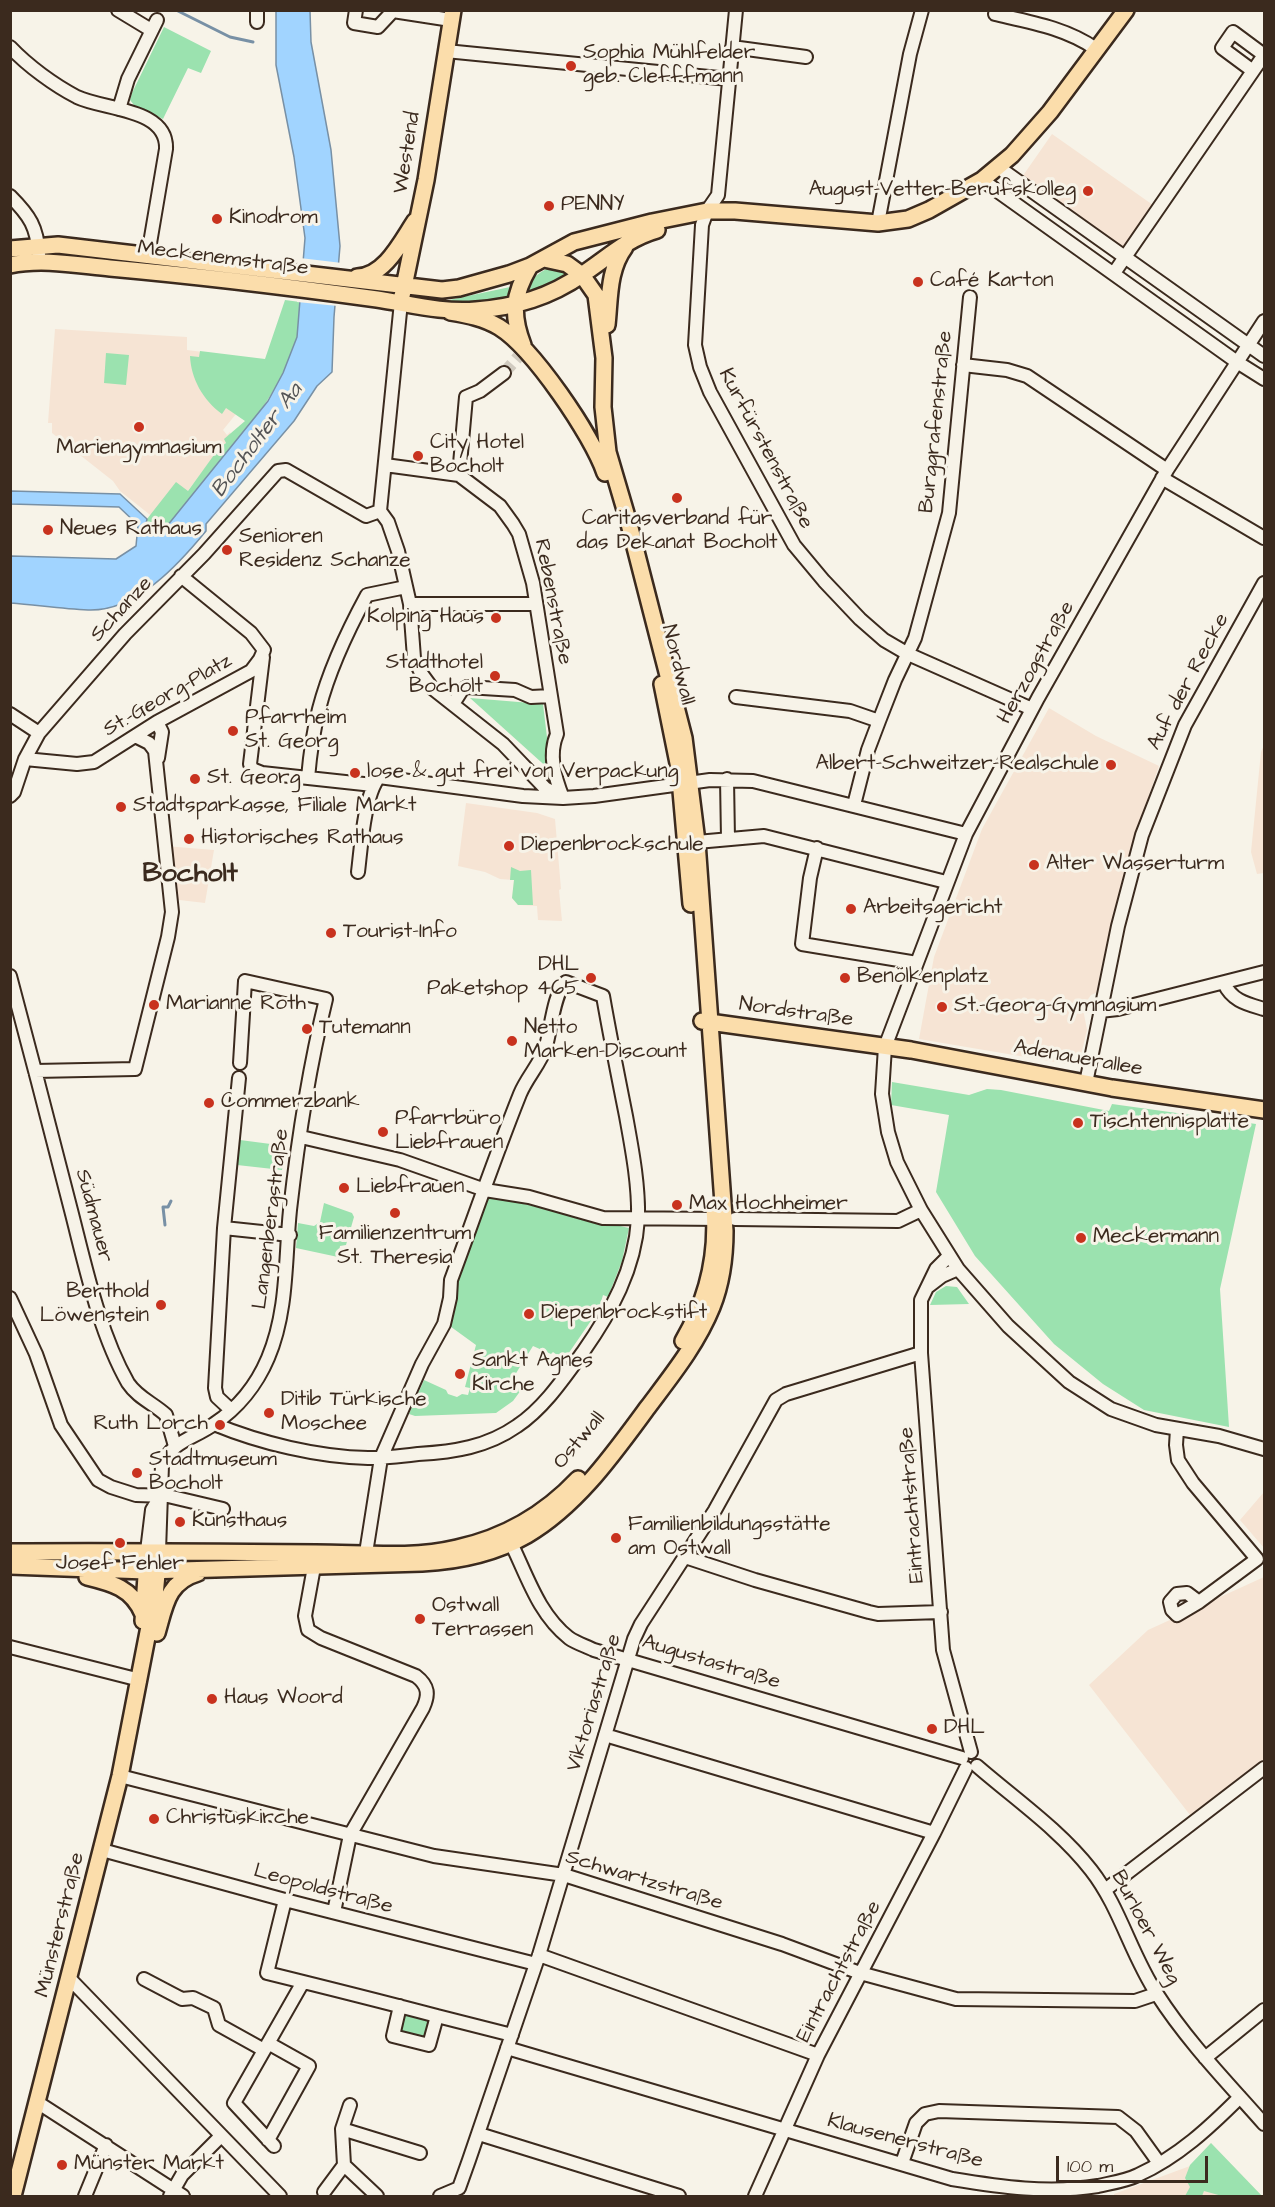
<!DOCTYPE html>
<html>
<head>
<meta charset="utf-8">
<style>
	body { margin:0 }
	#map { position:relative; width:1275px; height:2207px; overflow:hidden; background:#f7f3e8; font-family:"Architects Daughter",sans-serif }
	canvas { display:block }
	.frame { position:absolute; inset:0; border:12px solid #3b2a1e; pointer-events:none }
	.scale { position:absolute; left:1056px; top:2156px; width:152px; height:27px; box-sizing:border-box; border:3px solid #3b2a1e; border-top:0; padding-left:8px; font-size:18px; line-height:21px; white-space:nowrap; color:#3b2a1e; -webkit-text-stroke:4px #f7f3e8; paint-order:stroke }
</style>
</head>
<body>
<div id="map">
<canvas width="1275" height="2207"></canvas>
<div class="frame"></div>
<div class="scale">100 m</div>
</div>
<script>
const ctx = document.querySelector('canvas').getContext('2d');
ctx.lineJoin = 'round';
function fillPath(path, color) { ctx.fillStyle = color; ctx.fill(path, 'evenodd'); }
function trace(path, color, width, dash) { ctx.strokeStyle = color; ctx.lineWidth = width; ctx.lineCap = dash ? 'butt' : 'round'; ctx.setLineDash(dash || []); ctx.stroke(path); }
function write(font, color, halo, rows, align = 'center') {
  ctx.font = font + ' "Architects Daughter",sans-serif'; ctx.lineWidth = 6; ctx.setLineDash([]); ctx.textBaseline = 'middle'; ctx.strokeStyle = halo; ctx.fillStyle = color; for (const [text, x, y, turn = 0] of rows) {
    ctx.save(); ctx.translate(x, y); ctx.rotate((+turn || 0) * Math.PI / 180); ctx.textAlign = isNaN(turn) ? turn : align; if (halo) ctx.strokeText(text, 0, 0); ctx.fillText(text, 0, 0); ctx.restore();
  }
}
fillPath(new Path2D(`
	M1052,134L1153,205L1123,248L1022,177Z
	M55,329L187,337V350L267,360L236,414L223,430L227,435L230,432L232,437L220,448L187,492L154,518L120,491L113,481L52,433V423H48Z
	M1049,708L1096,736L1159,766L1130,851L1111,924L1096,993L1091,995L1086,1002L1084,1014L1087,1030L1080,1059L1067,1064L919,1039L934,957L982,829Z
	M1264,745V873L1257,874L1251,852L1261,752Z
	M466,803L537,813L555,819L561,889L559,890L562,921L538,920L537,906L518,905L512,898L514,880L500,879L485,872L458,866Z
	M165,846L214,850L205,903L171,899Z
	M1264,1492V1548L1240,1520Z
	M1264,1577V1759L1190,1815L1089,1685L1148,1630Z
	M1211,2143L1262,2196H1114V2194L1190,2166Z`), '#f6e4d4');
fillPath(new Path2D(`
	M164,27L211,51L201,73L188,68L163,119L134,105L130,100L132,93Z
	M554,265L561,268L568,276L546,290L525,296C527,279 540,272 554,265Z
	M510,287L507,301L473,304L425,301V298L449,300Z
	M285,300L300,302C299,314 300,327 297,339C276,407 213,470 167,526L157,528L146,524L147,519L176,482L188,491L219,448L226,443L224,439L245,421L226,408L222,414C203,400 191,379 190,356L199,357L200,351L265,359Z
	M106,353L129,355L126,385L104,383Z
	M470,698L543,704L551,771Z
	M511,867L520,871L531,870L533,905H518L512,898L514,880H510Z
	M892,1082L969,1095L987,1089L1001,1090L1109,1111L1112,1104L1256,1124L1220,1289L1229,1427L1144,1410L1103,1384L1054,1344L975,1256L936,1192L949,1115L891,1105Z
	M240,1140L286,1146L282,1170L237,1165Z
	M489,1196L629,1228L622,1261L608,1297L603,1295L599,1309L564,1360L553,1352L551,1354L533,1346L513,1378L524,1386L513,1401L496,1413L415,1416L409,1414L424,1380L446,1390L448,1394L457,1397L462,1394L468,1395L470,1388L465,1387L476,1345L447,1324L455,1287Z
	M324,1203L352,1213L354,1217L346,1245L340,1246L338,1257L296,1248L298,1223L314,1226L320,1222Z
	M946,1286L957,1287L969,1304L930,1305L936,1292Z
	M402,2013L429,2019L425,2038L398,2033Z
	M1211,2143L1262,2196H1222L1204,2191L1202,2196H1185L1190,2187L1185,2178L1190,2165Z`), '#9be2af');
const water = new Path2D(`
	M276,11H310L311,42L331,150L340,246L334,317L332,372L317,386L294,421L206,524V531C179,564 136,612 88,610C62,609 37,605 11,603V556L116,559L136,546L138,525L119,507L11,504V491L120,494L147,519L146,524L157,528L167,526L268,401L283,373L297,337L305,238L294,157L276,65Z`);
fillPath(water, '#a1d4ff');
trace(water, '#7890a5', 1.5);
fillPath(new Path2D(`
	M300,258L342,263L338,306L297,302Z`), '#f7f3e8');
trace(new Path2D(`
	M176,10L230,37L253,42
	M165,1225L163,1207H168L171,1201`), '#7890a5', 3);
trace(new Path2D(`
	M504,373L518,357`), '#d1cbc0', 12, [12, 6]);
const minor = new Path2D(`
	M118,10L151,30
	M356,10L354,23L378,27L393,11
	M736,10L718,195L707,211L702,225L695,345L700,367L710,392L794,545L824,581L860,619L884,640L908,654L1032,709
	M393,11L451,20
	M995,14C1030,22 1066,28 1096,49
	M257,22V10
	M10,47C28,66 54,85 77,97C104,110 168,108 166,149L148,255
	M732,47L806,57
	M446,51L729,79
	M1253,71L1222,48L1233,32L1264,55
	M119,109L128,79L157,20
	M998,167L1264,356
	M982,180L1237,362L1264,379
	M10,196C30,216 37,227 39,255
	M878,223L910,54L922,10
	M1114,273L1264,55
	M1264,321L1167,470L1038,698L966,834L885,1047L882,1094L888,1132L897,1162L921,1210L958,1269L1008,1326L1069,1382L1111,1409L1156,1425L1219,1436L1264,1449
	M963,365L1007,370L1027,376L1167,470
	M385,465L459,475L500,506L513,524L519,534L533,583L557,734C548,755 555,778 563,798
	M459,475L466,397L480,391L504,373
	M1162,478L1264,538
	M380,511L388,522L398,551L410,604L414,658L421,673L432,688L503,744L545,788L560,796
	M380,511L401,302
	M181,576L251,633L264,650
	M410,604H535
	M263,657L250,764L252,769L262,773L373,785
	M736,697L850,711L879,721
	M453,704L462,690L467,687L515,690L531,697L551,696
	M10,714L39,733
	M157,722L162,732L158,758
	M25,759L77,764L94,762L157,722L251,671L260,659L264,650
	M308,778C310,755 313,732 319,709C329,670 348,630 367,595L406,587
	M727,779L728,839
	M10,796L14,792L25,759L39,733L125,634L204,554L278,471L286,470L366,516L380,511
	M854,805L868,750L879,721L895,680L915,638L949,513L970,297
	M697,842L764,836L946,882
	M817,848L810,878L802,944L917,963
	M358,872C361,848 364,796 379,777L523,796L563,798L594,796L710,780L753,781L966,834
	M10,976C31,1055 52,1135 72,1214C86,1269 100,1334 128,1383C138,1398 153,1403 166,1415L175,1446
	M1224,983C1232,1001 1247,1004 1264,1009
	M1100,1011L1118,1009L1264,972
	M35,1071L135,1069L168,937L172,912L155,751L149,743L135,736
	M1086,1083L1118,926L1142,835L1185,725L1264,583
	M301,1137L400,1160L485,1190L529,1197L603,1218L724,1219
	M735,1219L898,1221L921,1210
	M224,1228L290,1235
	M949,1256L936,1269L921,1300V1353L943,1650L971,1752
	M929,1286L942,1276L958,1269
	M10,1298L36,1354L61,1425L98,1480L111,1487L136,1495L168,1496L223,1509
	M231,1410L217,1397L215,1388L224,1228L239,1078
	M214,1424C260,1443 318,1457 368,1458C385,1458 402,1456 418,1454C454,1452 487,1447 517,1426C544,1408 564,1378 583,1352C611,1312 635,1269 638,1219C639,1185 632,1149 626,1116C618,1076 610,1036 603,996L566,982C554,992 551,1029 546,1046C541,1063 527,1077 520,1094C498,1149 478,1206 458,1261L451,1280L450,1298L444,1324L422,1364L381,1458L366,1553
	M1177,1429L1176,1445L1178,1460L1193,1483L1257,1559L1199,1602L1187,1593L1177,1594L1170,1602L1172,1610L1177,1615L1199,1602
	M507,1535C526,1571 536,1612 569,1638C576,1643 586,1646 594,1650L962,1758
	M147,1551L152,1510L160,1497
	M159,1551L162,1465C173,1440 193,1439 214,1424C238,1408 257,1384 268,1358C288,1311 285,1259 290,1210C298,1139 309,1068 326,999L245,981L240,1063
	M685,1557L755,1580L869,1612L878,1614L941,1612
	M314,1567L305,1616L308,1630L321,1638L416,1676C429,1686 429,1695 423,1708L350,1835L334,1912
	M10,1647L140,1680
	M605,1735L934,1833
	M977,1766C1015,1799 1060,1830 1091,1870C1120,1907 1131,1955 1157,1994C1187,2041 1227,2082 1264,2124
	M120,1776L434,1856L564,1875L782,1944L860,1973L956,1999L1135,2001L1156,1994
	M102,1850L285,1900L536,1964
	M1105,1890L1264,1768
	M285,1900L267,1973C324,1987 380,2001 437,2016L429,2045L393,2036L400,2006
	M539,1955L818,2055
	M69,1978L280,2196
	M144,1979L182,1999L193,1998L214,2008L219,2025L264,2050
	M437,2016L512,2035
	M507,2048L952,2179C1001,2187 1048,2194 1098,2186C1111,2183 1126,2181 1138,2175C1178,2157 1210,2127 1240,2097
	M1205,2058L1264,2010
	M37,2102L183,2196
	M342,2129L420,2153
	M479,2134L679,2196
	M268,2140L309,2066L268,2043
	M274,2146L234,2103L303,1982
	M902,2163L916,2123L925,2114L939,2111L1118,2117L1136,2131L1159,2163
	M344,2165L377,2196
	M324,2192L344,2165L342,2129L350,2105
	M85,2196L106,2145
	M170,2196L182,2175L221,2136
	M440,2196L459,2188L469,2160L539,1955L634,1639L641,1624L715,1510L776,1400L786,1394L921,1353
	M755,2196L818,2055L934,1833L966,1768`);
const major = new Path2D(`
	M10,249L58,245L442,290L459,288L509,274L530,266L574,242L652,222L707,211H735L878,223L908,219L929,210L982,180L1012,155L1050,112L1126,10
	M10,265C42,258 78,265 110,268C199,276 289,287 377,299C410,304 443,313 476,310C516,307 550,297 583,274C607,258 628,238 657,230
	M357,277C385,276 401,242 415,221
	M402,296L426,180L453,10
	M450,312C468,315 484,318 499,327C533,348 592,435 605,473
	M607,325C610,298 608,270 625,247
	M523,345C511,314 513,295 530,266
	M662,684L679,768L691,904
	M702,1021L911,1050L1112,1088L1264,1110
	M683,1341C707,1300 718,1257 714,1209
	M10,1552C112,1551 214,1552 316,1553C362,1553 411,1559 457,1548C503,1538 545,1514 578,1479
	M10,1566L146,1571L422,1563C459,1561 494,1554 527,1535C578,1505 614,1453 648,1407C672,1375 697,1344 712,1307C722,1282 725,1257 725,1231L697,842L684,738L628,520L608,452L603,407L604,358L596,295L582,275L567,264L544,259
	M87,1577C112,1583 132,1588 143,1614
	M143,1621L147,1561
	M157,1633C165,1606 167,1582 198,1573
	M13,2196L120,1776L155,1596L158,1563`);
trace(minor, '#3b2a1e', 16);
trace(major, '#3b2a1e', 20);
trace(minor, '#f7f3e8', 12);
trace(major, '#fbddab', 15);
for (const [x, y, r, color] of [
	[571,66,6,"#c8321e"],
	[1088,191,6,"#c8321e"],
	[549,206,6,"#c8321e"],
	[217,219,6,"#c8321e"],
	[918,282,6,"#c8321e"],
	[139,427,6,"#c8321e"],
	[418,456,6,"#c8321e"],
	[677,498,6,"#c8321e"],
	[48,530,6,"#c8321e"],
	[227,550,6,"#c8321e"],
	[496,618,6,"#c8321e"],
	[495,676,6,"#c8321e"],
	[233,731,6,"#c8321e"],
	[1111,765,6,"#c8321e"],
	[355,773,6,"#c8321e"],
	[195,779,6,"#c8321e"],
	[121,807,6,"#c8321e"],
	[189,839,6,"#c8321e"],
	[509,846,6,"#c8321e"],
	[1034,865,6,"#c8321e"],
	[851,909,6,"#c8321e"],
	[331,933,6,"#c8321e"],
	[591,978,6,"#c8321e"],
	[845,978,6,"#c8321e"],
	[154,1005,6,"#c8321e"],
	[942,1007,6,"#c8321e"],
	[307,1029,6,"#c8321e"],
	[512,1041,6,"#c8321e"],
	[209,1103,6,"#c8321e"],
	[1078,1123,6,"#c8321e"],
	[383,1132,6,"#c8321e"],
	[344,1188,6,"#c8321e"],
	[677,1205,6,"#c8321e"],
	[395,1213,6,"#c8321e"],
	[1081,1238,6,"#c8321e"],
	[161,1305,6,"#c8321e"],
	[529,1314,6,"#c8321e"],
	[460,1374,6,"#c8321e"],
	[269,1413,6,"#c8321e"],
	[220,1425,6,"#c8321e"],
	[137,1473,6,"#c8321e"],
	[180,1522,6,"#c8321e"],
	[616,1538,6,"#c8321e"],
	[120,1543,6,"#c8321e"],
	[420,1619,6,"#c8321e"],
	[212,1699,6,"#c8321e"],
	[932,1729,6,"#c8321e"],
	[154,1819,6,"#c8321e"],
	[62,2165,6,"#c8321e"]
]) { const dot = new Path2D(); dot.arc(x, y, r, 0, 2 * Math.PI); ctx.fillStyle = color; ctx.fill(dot); trace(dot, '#f7f3e8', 2); }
write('21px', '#3b2a1e', '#f7f3e8', [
	["Sophia Mühlfelder",583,54],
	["geb. Clefffmann",583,78],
	["August-Vetter-Berufskolleg",1076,191,"right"],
	["PENNY",561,206],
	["Kinodrom",229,219],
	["Café Karton",930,282],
	["City Hotel",430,444],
	["Bocholt",430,468],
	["Mariengymnasium",139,449,"center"],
	["Caritasverband für",677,520,"center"],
	["das Dekanat Bocholt",677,544,"center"],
	["Neues Rathaus",60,530],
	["Senioren",239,538],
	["Residenz Schanze",239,562],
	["Kolping Haus",484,618,"right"],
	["Stadthotel",483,664,"right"],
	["Bocholt",483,688,"right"],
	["Pfarrheim",245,719],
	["St. Georg",245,743],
	["Albert-Schweitzer-Realschule",1099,765,"right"],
	["lose & gut frei von Verpackung",367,773],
	["St. Georg",207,779],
	["Stadtsparkasse, Filiale Markt",133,807],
	["Historisches Rathaus",201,839],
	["Diepenbrockschule",521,846],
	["Alter Wasserturm",1046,865],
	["Arbeitsgericht",863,909],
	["Tourist-Info",343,933],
	["DHL",579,966,"right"],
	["Paketshop 465",579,990,"right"],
	["Benölkenplatz",857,978],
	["Marianne Roth",166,1005],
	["St.-Georg-Gymnasium",954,1007],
	["Tutemann",319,1029],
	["Netto",524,1029],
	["Marken-Discount",524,1053],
	["Commerzbank",221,1103],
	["Pfarrbüro",395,1120],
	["Liebfrauen",395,1144],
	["Tischtennisplatte",1090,1123],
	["Liebfrauen",356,1188],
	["Max Hochheimer",689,1205],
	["Familienzentrum",395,1235,"center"],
	["St. Theresia",395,1259,"center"],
	["Meckermann",1093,1238],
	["Berthold",149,1293,"right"],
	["Löwenstein",149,1317,"right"],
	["Diepenbrockstift",541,1314],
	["Sankt Agnes",472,1362],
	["Kirche",472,1386],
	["Ditib Türkische",281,1401],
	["Moschee",281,1425],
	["Ruth Lorch",208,1425,"right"],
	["Stadtmuseum",149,1461],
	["Bocholt",149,1485],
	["Kunsthaus",192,1522],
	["Familienbildungsstätte",628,1526],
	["am Ostwall",628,1550],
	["Josef Fehler",120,1565,"center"],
	["Ostwall",432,1607],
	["Terrassen",432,1631],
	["Haus Woord",224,1699],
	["DHL",944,1729],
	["Christuskirche",166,1819],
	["Münster Markt",74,2165]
], 'left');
write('21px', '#3b2a1e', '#f7f3e8', [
	["Westend",408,153,-81],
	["Meckenemstraße",223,259,7],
	["Burggrafenstraße",937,422,-84],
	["Kurfürstenstraße",765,449,62],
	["Rebenstraße",552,602,79],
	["Schanze",122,610,-47],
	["Herzogstraße",1037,663,-61],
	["Nordwall",677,665,76],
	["Auf der Recke",1189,682,-62],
	["St.-Georg-Platz",168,696,-30],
	["Nordstraße",796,1013,8],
	["Adenauerallee",1078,1059,10],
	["Südmauer",93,1216,75],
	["Langenbergstraße",272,1219,-83],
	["Ostwall",580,1441,-50],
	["Eintrachtstraße",913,1505,-94],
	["Augustastraße",711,1663,17],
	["Viktoriastraße",595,1703,-73],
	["Schwartzstraße",644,1881,17],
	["Leopoldstraße",323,1890,15],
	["Münsterstraße",61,1925,-76],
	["Burloer Weg",1145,1928,62],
	["Eintrachtstraße",840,1972,-62],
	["Klausenerstraße",905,2142,15]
]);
write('italic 22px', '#545456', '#f7f3e8', [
	["Bocholter Aa",258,441,-53]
]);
write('bold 27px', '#3b2a1e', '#f7f3e8', [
	["Bocholt",190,875]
]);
</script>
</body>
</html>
